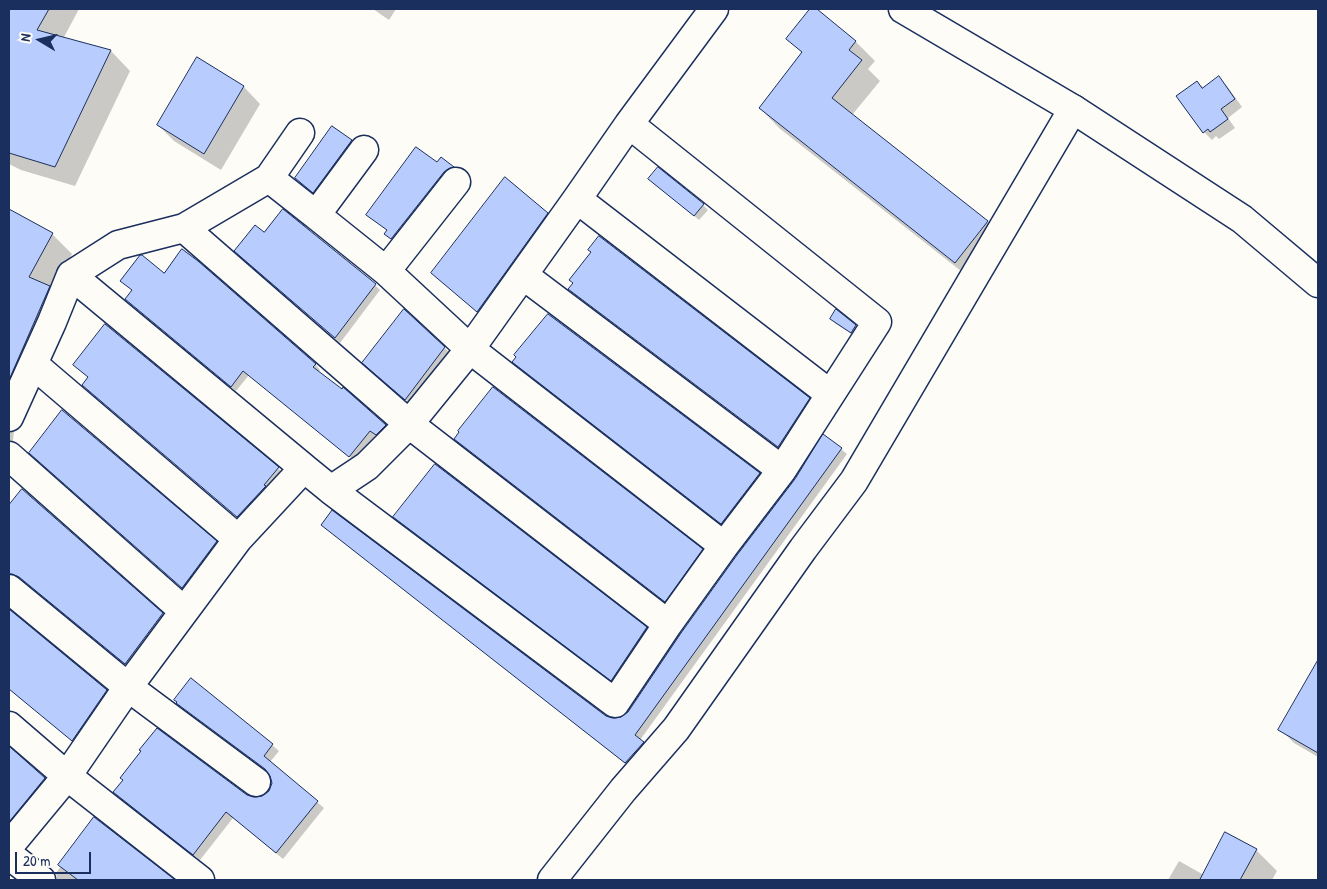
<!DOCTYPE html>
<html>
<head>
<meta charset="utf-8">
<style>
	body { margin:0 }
	#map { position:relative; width:1327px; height:889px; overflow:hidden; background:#fdfcf7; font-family:"Patrick Hand",sans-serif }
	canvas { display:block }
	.frame { position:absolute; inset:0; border:10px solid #1b2f5e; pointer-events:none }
	.north { position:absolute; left:15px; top:15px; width:50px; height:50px; -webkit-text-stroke:4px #fdfcf7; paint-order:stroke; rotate:279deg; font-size:14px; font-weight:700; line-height:20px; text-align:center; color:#1b2f5e }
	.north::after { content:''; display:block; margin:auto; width:18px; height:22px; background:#1b2f5e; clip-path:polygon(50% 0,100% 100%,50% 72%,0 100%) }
	.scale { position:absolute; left:15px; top:852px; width:76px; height:22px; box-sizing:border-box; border:2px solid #1b2f5e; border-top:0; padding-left:6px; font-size:15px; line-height:18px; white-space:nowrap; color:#1b2f5e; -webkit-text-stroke:4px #fdfcf7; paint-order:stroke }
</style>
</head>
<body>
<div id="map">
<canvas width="1327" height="889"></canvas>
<div class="frame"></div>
<div class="north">N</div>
<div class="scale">20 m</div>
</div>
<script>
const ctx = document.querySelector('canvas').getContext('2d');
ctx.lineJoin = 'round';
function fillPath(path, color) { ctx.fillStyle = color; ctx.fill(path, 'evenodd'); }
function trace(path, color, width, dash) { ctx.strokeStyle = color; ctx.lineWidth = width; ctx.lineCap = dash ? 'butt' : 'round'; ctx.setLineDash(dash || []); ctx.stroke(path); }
fillPath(new Path2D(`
	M9,9H79L63,39L111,51L130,71L75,186L21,170L9,164Z
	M373,9H396L389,20Z
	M812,9H815L855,41L875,61L868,69L880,81L852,115L987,222L1007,241L975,282L779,128L760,108L803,54L788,39Z
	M197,59L244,87L260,104L221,170L174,141L158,125Z
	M1219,78L1227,86L1242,107L1228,118L1235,128L1219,139L1216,136L1212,140L1204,132L1197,82L1204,88Z
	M333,128L356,146L319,197L301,183Z
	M441,159L457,172L397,244L386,234L388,231L368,215L437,164Z
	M655,184L703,205L708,210L699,220Z
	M9,210L52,234L72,254L52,290L57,336L14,431L13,440L15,446L9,474Z
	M547,214L552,219L483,316L465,301Z
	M241,256L375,285L380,290L340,343Z
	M164,274L315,364L320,370L318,372L390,431L382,439L376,435L355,461L249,375L236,391L132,304Z
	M569,289L809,399L814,404L784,452L575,294Z
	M404,311L450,353L411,404L369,368Z
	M836,311L860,331L857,337L836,324L831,318Z
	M519,367L759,474L764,479L727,528Z
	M80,370L278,468L283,473L243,522L88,390L89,378Z
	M461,444L702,550L707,555L670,606Z
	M841,449L847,454L640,740L648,748L631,768L323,525L605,717L613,720L622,718L629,713Z
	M36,458L216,542L221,547L188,592Z
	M22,490L168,620L131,669L26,582L17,578L9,579V531L15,524L9,519V507Z
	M399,522L646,628L651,634L617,685Z
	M9,611L111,696L78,745L9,689Z
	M1316,667L1318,669V757L1294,743L1280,729Z
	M178,703L272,745L279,751L270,762L324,808L283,859L233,818L200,860L121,799L115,792L142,751L254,799L262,798L270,792L273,783L269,773L184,709Z
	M9,748L49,784L9,833Z
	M95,819L173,880H57L56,873Z
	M1225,834L1256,850L1277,871L1272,880H1168L1179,861L1204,875Z`), '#0003');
const building = new Path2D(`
	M9,9H49L37,30L111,50L55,167L9,153Z
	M810,9H817L856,41L849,50L862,60L832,98L988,221L955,263L759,108L802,52L786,39Z
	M197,57L244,86L204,154L157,125Z
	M1219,76L1235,99L1221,109L1228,119L1210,132L1208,129L1203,133L1176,96L1197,81L1202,88Z
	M332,126L352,140L313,193L295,178Z
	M416,147L437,162L441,157L454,167L450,168L444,172L391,239L384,234L387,230L366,215Z
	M658,167L704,204L694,216L648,179Z
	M505,177L548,213L477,312L431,273Z
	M9,209L53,233L29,277L50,286L9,380Z
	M283,209L376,284L335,338L234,251L255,225L264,232Z
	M599,236L810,398L778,447L568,289L573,283L569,280L591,252L588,250Z
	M182,249L198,261L316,364L313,367L342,389L343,387L386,425L376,435L370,431L349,457L243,371L231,387L125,299L132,290L120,281L140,255H142L164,273Z
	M404,309L445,347L405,400L362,363Z
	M836,309L856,325L851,333L830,319Z
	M548,314L760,473L721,524L512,362L516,357L514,355Z
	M105,324L279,467L264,485L266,486L264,488L237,517L82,385L88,377L73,365Z
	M493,387L703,549L665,602L454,439L459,432L458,431Z
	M62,410L217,541L182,588L29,453Z
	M823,434L842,448L635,735L644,742L625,763L321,525L332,510L606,716L613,718L621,717L628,712L681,633L737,555L795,479Z
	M435,464L647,627L611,681L393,517Z
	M22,489L163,613L125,664L19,577L12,574H9V505Z
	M9,609L107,690L72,741L9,689Z
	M1318,660V753L1278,730Z
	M191,678L273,744L264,756L318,801L276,853L226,812L193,855L113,792L123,780L120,778L141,751L139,750L157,728L247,795L254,797L262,796L269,791L272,783L270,776L265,769L176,703L177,702L174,700Z
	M9,746L45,778L9,822Z
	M94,817L174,879L173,880H78L58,865Z
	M1225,832L1257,849L1240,880H1200Z`);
fillPath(building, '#b8cdfd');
trace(building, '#1b2f5e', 1);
const street = new Path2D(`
	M300,133L269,178L316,215
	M364,150L316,215L386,271
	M456,182L386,271L470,349L724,546
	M577,199L830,394
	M184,228L409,424L668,624
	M71,275L304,468
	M523,275L782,470
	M33,364L238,539
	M9,417L52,322L71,275L118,245L184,228L269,178
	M9,456L184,611
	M331,490L367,466L409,424L470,349L577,199L629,124L714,9
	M9,589L128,687L256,782
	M9,726L67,776L200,880
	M9,846L67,776L128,687L238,539L304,468L331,490L615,703L668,624L724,546L782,470L877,322L629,124
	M9,855L41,880
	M552,880L623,790L676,729L803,549L854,481L1073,109`);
const secondary = new Path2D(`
	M903,9L1073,109L1242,219L1318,283`);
trace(street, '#1b2f5e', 31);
trace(secondary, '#1b2f5e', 31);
trace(street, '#fdfcf7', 28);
trace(secondary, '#fdfcf7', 28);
</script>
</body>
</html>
